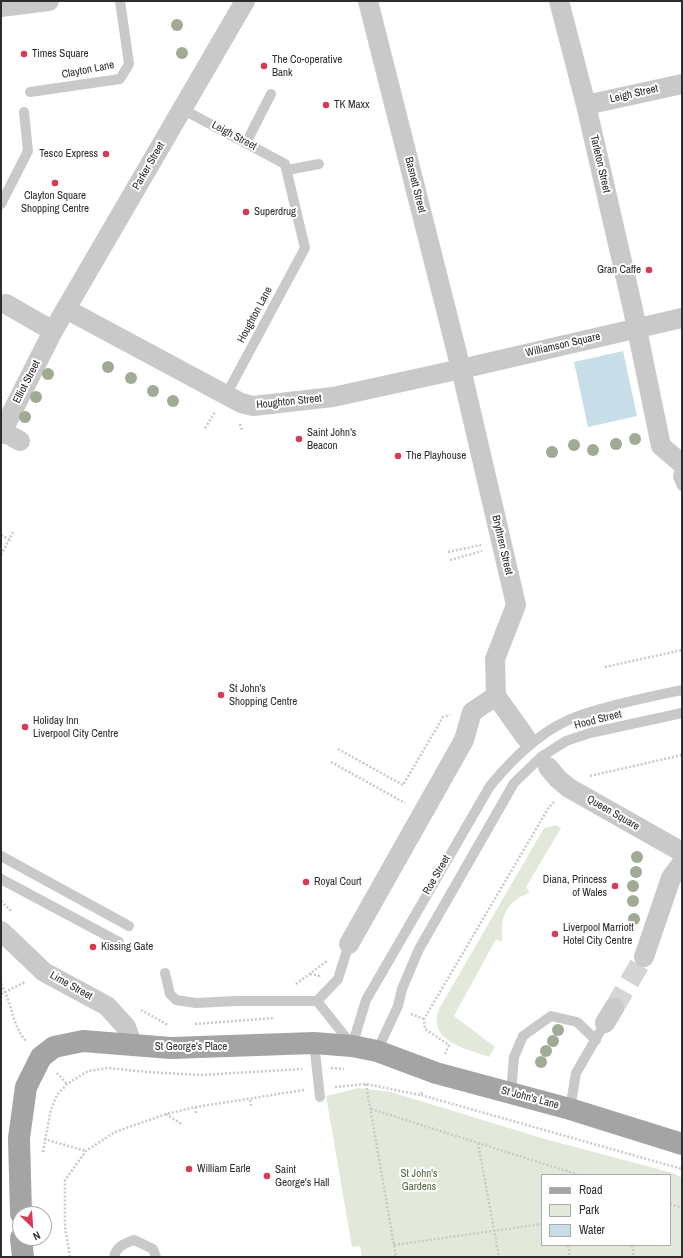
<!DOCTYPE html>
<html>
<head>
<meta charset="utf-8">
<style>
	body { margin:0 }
	#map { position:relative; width:683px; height:1258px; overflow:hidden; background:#fff; font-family:"Archivo Narrow",sans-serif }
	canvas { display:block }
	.frame { position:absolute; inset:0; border:2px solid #2c2c2c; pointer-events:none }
	.legend { position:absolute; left:541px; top:1174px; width:130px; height:72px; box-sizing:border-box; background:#fff; border:1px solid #ababab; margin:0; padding:5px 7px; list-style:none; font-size:12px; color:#2c2c2c }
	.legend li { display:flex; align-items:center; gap:8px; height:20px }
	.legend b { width:20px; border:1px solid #ababab }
	.north { position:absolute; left:12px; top:1206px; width:40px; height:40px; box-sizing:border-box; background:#fff; border:1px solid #ababab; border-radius:50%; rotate:155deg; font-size:11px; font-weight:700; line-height:16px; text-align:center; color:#2c2c2c }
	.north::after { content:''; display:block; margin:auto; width:14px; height:18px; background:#d83954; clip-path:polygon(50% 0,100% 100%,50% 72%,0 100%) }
</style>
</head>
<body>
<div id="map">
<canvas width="683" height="1258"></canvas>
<div class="frame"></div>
<ul class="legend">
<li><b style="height:5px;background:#a4a4a4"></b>Road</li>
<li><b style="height:11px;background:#e3e9da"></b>Park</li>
<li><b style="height:11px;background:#c7dee8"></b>Water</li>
</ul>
<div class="north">N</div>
</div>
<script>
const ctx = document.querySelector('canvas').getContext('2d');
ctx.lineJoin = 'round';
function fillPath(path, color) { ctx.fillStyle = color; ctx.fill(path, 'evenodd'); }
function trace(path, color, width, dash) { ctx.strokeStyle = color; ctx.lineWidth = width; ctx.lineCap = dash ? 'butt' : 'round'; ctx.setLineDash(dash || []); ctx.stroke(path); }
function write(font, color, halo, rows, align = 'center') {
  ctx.font = font + ' "Archivo Narrow",sans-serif'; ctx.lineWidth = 4; ctx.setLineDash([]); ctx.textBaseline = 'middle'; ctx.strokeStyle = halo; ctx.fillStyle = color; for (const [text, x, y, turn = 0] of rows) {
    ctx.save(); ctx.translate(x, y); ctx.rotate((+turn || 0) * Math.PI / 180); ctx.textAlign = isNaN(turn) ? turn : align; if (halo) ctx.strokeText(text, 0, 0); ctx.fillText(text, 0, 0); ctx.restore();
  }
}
fillPath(new Path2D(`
	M556,825L561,828L526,887L530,893C514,897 503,910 502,927C501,932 504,937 501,942L496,939L454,1016L495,1047L489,1057C466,1048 427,1042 439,1009L544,828Z
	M359,1088L391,1092L545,1139L673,1173L682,1178V1257H362L360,1246L352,1247L326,1096ZM542,1175H670V1245H542Z`), '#e3e9da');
fillPath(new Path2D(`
	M623,351L637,416L588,427L574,362Z`), '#c7dee8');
trace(new Path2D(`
	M614,1008L644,957`), '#d5d5d5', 20, [20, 10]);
trace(new Path2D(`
	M240,424L242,430
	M205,428L215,412
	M1,535L12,541
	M448,552L481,545
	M450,560L482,551
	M605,667L682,650
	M338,749L403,785L443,717L450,715
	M331,762L405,803
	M590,776L682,755
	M1,901L12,912
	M310,974L320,976
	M1,984C12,1002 12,1027 27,1042
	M296,984L327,961
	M1,994L25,982
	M141,1010L168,1025
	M411,1014L424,1019
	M195,1024L275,1018
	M445,1054L449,1045L425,1029L424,1019L549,807L554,802
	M331,1068L344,1069
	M57,1073L67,1084
	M366,1084L396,1257
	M335,1087L366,1084L420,1095L423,1090
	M421,1095L682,1169
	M250,1100L251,1107
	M196,1107V1115
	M371,1109L579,1175
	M166,1114L183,1125
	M44,1139L86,1151
	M478,1143L499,1257
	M43,1152L51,1109L57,1095L67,1084L88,1071L109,1068L147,1072L201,1075L302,1069
	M670,1204L682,1208
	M394,1245L542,1224
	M568,1245L570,1257
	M632,1245L634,1257
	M70,1257L65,1227V1180L86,1151L115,1132L166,1114L196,1107L304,1090`), '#c9c9c9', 2.5, [2, 2]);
trace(new Path2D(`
	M30,92L120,79L129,64L120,1
	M182,109L285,164L305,248L226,395
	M246,143L271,94
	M287,170L319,164
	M1,204L28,151L24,112
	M682,460L678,477L682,486
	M1,856L129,926
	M1,879L119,942
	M165,973L170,994L176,1000L196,1003L237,1001H317L352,1045
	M317,1001L338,979L349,944
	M314,1043L320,1097
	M352,1046L366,1000L490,786C514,757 544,727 581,715C613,704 648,697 682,690
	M377,1051L398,1006L402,989L419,949L514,783L541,757L566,741L590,733L682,713
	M511,1093L514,1057L523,1036L551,1016L577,1022L596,1040
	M570,1109L576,1073L605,1023
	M114,1257C116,1247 125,1243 134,1240L153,1249L156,1257`), '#c9c9c9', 10);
trace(new Path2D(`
	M559,1L586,105L632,305L661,446L681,463
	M1,7L49,1
	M586,105L682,84
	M6,304L53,331
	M66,309L241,403L253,406L333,397L461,369L368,1
	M2,431L20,441
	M1,434L53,331L245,1
	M526,738L496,696L495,659L516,605L461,369L682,318
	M548,767L558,779L569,788L682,852
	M1,931L44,972L107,1006L126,1027L133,1046
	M349,944L464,740L472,712L496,696
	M644,957L671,878L682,863
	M605,1023L614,1008`), '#c9c9c9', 20);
trace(new Path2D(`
	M21,1214L19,1138L26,1087L41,1057L54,1047L83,1041L171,1048L314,1043L352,1046L377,1051L436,1073L570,1109L682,1144
	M21,1238L23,1257`), '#a4a4a4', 22);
trace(new Path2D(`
	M1,555L13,532`), '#c9c9c9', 2.5, [2, 2]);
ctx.fillStyle = '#a0aa94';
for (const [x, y] of [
	[177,25],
	[182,53],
	[108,367],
	[48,374],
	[131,378],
	[153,391],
	[36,397],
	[173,401],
	[25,417],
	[635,439],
	[616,444],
	[574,445],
	[593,450],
	[552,452],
	[637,857],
	[636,872],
	[633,886],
	[633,901],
	[634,919],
	[558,1030],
	[553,1041],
	[546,1051],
	[541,1062]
]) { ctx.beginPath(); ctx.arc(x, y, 6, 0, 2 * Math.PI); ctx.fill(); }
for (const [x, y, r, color] of [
	[24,54,4,"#d83954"],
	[264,66,4,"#d83954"],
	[326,105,4,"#d83954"],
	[106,154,4,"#d83954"],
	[55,183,4,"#d83954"],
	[246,212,4,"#d83954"],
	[649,270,4,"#d83954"],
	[299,439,4,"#d83954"],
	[398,456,4,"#d83954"],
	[221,695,4,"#d83954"],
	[25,727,4,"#d83954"],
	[306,882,4,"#d83954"],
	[615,886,4,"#d83954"],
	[555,934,4,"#d83954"],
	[93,947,4,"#d83954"],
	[189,1169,4,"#d83954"],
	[267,1176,4,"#d83954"]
]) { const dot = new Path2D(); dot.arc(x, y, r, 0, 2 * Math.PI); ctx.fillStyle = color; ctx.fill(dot); trace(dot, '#fff', 1.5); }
write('11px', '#2c2c2c', '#fff', [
	["Times Square",32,54],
	["The Co-operative",272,60],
	["Bank",272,73],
	["TK Maxx",334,105],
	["Tesco Express",98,154,"right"],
	["Clayton Square",55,196,"center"],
	["Shopping Centre",55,209,"center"],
	["Superdrug",254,212],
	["Gran Caffe",641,270,"right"],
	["Saint John's",307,433],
	["Beacon",307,446],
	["The Playhouse",406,456],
	["St John's",229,689],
	["Shopping Centre",229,702],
	["Holiday Inn",33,721],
	["Liverpool City Centre",33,734],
	["Diana, Princess",607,880,"right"],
	["of Wales",607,893,"right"],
	["Royal Court",314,882],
	["Liverpool Marriott",563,928],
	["Hotel City Centre",563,941],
	["Kissing Gate",101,947],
	["William Earle",197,1169],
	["Saint",275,1170],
	["George's Hall",275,1183]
], 'left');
write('11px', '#2c2c2c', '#fff', [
	["Clayton Lane",88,70,-11],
	["Leigh Street",634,94,-13],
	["Leigh Street",234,136,28],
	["Tarleton Street",600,164,77],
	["Parker Street",149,166,-60],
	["Basnett Street",415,185,76],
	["Houghton Lane",255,315,-62],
	["Williamson Square",563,345,-13],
	["Elliot Street",27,382,-63],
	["Houghton Street",289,402,-6],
	["Brythren Street",502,545,77],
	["Hood Street",598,720,-14],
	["Queen Square",613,813,30],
	["Roe Street",437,875,-60],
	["Lime Street",71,986,29],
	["St George's Place",191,1047],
	["St John's Lane",530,1098,15]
]);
write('11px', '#53643d', '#fff', [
	["St John's",419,1174],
	["Gardens",419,1187]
]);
</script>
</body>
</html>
